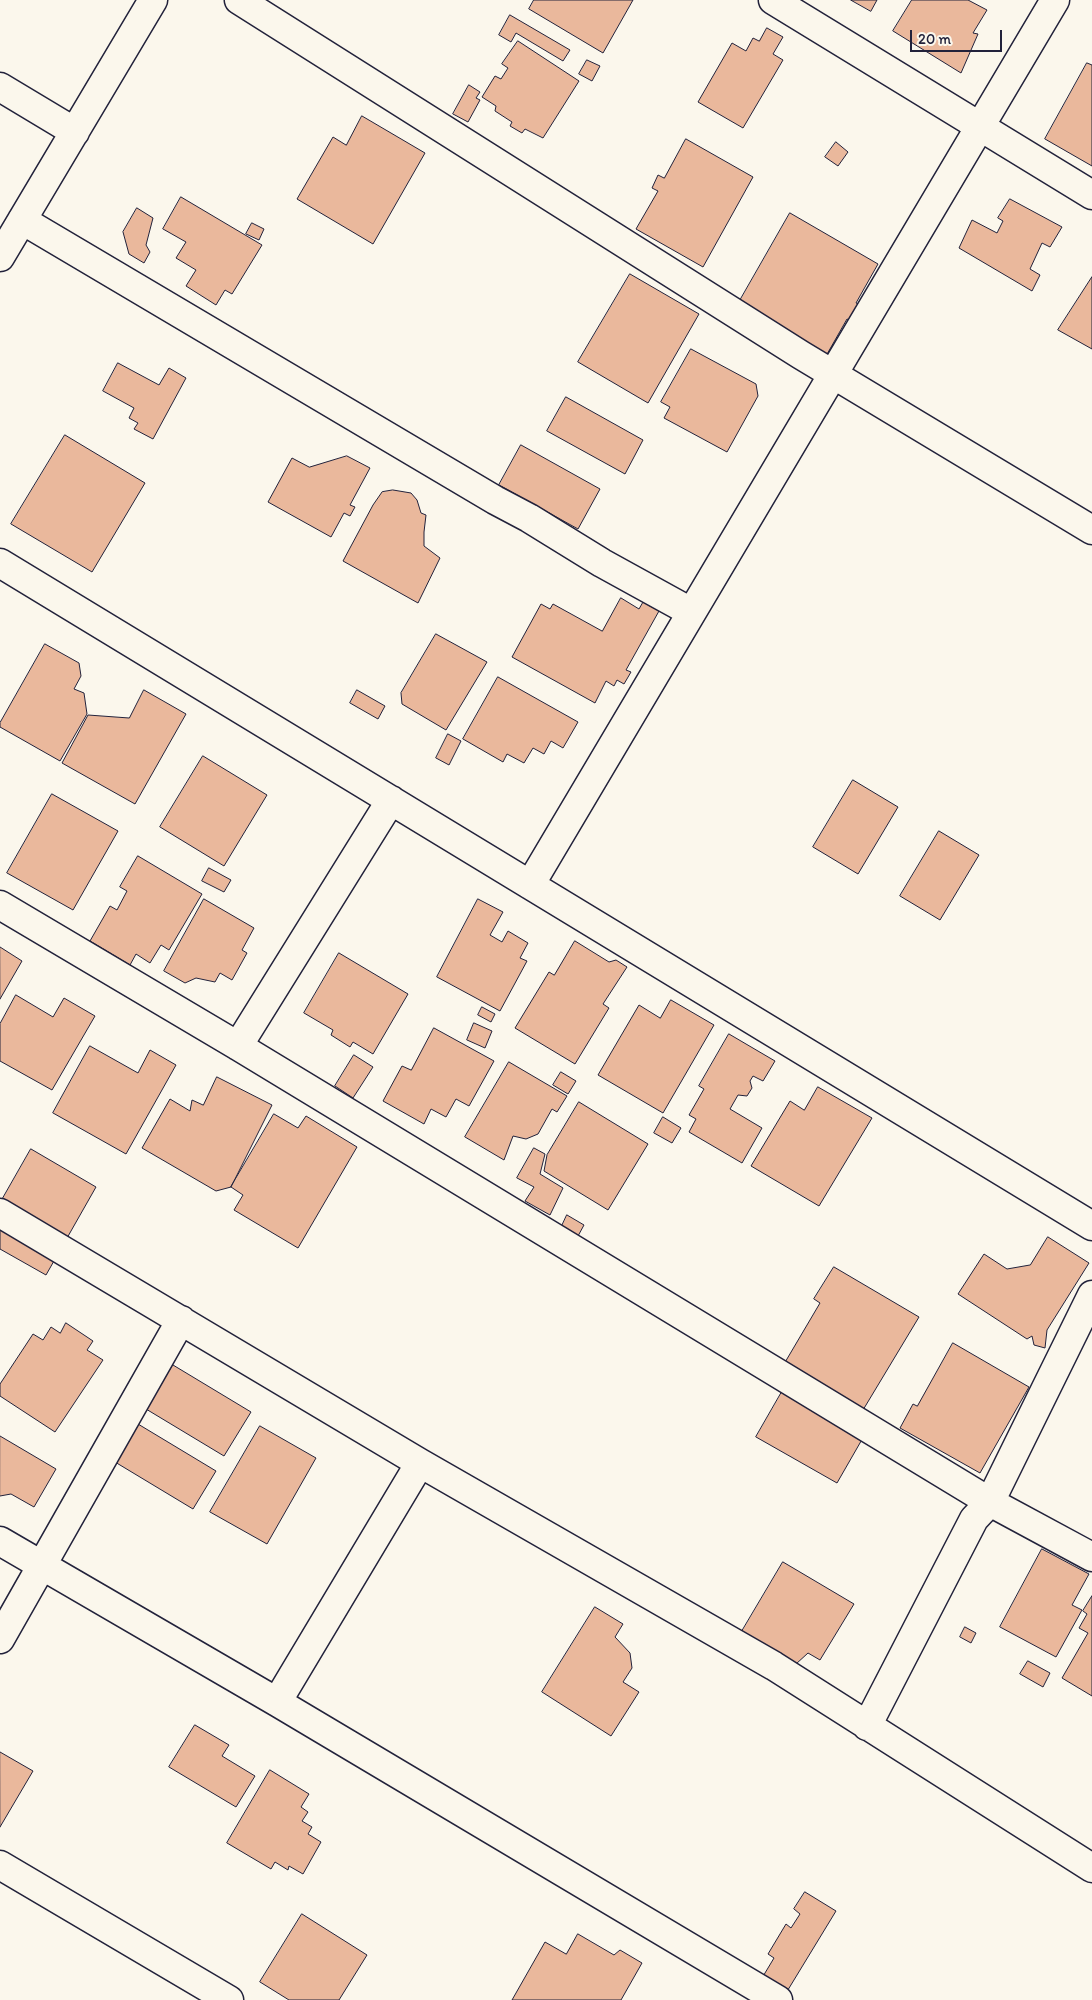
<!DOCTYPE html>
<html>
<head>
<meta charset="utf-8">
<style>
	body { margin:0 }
	#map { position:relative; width:1092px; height:2000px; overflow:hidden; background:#fbf7ec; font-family:Itim,sans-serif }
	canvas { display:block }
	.scale { position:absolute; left:910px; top:30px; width:92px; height:22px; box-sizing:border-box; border:2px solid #22223b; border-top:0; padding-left:6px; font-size:15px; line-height:18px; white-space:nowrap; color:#22223b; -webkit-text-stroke:4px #fbf7ec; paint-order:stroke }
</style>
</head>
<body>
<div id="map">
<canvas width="1092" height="2000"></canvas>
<div class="scale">20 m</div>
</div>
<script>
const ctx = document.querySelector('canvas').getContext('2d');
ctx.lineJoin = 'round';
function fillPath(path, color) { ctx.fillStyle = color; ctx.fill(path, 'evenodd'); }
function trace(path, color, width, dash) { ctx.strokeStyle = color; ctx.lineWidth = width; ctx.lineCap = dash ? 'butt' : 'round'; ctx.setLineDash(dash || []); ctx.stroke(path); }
const building = new Path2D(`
	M534,0H633L603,53L529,9Z
	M851,0H877L871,11Z
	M912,0H968L987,10L973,33L978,34L961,73L893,31Z
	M510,15L570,50L563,61L516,33L511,42L499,35Z
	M767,28L783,37L773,54L783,60L743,128L698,102L732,43L746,51L753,38L759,41Z
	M518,41L579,81L543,138L525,129L522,133L510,126L512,122L495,111L496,106L482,97L495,76L501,79L508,68L502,64Z
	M587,60L600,66L592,81L579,74Z
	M1087,63L1092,65V166L1045,139Z
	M469,85L480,92L476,98L480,100L468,122L453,114Z
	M362,116L425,153L373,244L297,199L333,137L346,145Z
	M686,139L753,177L703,267L636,229L658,191L652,188L658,175L664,178Z
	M836,142L848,152L838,166L825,157Z
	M181,197L262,245L232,294L225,290L216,305L186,286L196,270L176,258L186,242L163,229Z
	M1010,199L1062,227L1050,247L1042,243L1030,269L1040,275L1032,291L959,248L972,220L997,233L1003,221L998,218Z
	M137,208L153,218L146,245L150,252L144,263L129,254L123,232Z
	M790,213L878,264L856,303L863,306L854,322L847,319L826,356L738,304Z
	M252,223L264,229L259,240L246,234Z
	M630,274L699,314L648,403L578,362Z
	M1092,277V349L1058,330Z
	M691,349L756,384L758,396L727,452L664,418L670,407L661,402Z
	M118,363L159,385L169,368L186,378L153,439L134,429L138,423L129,418L134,408L103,391Z
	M566,397L643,440L625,474L547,431Z
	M65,435L145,483L92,572L11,524Z
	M521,445L600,489L578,529L499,485Z
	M347,456L370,468L350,505L355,507L350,516L344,513L331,537L268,502L292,458L309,467Z
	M393,490L411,493L417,500L421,513L426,515L424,532V546L440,558L418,603L343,561L373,505L382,492Z
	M621,598L639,609L643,602L659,611L626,670L631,672L624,684L617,680L614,686L606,681L595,703L512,657L541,604L550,609L553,604L602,631Z
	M436,634L487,662L446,730L402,704L401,693Z
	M45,644L79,663L81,676L74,689L84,693L87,714L60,761L0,727V723Z
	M498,677L578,722L563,748L551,741L544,754L533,748L524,763L507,754L503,762L463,739Z
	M144,690L186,714L135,804L62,763L88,715L129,718Z
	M357,690L385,706L378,719L350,703Z
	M448,734L461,741L449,765L436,758Z
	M203,756L267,795L224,866L160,827Z
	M853,780L898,807L858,874L813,847Z
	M52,794L118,831L73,910L7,873Z
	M939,831L979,855L940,920L900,896Z
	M138,856L202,894L169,950L161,945L150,963L136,954L130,965L90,941L110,906L117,910L127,891L120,887Z
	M209,868L231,880L224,892L202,881Z
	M204,899L254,928L242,950L247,953L232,980L220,973L215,982L196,978L185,983L164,971Z
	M478,899L503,912L490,935L502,942L508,931L528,943L520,958L527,961L500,1011L437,977Z
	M575,941L609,962L616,960L627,967L603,1004L609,1008L575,1064L515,1028L549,972L554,975Z
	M0,947L22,961L0,999Z
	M339,953L408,994L373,1054L353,1042L350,1047L331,1035L333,1030L304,1013Z
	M16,995L53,1017L64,998L95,1016L52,1090L0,1061V1024Z
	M671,1000L714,1025L663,1113L598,1075L639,1005L660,1018Z
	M482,1007L495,1014L491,1022L478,1015Z
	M474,1023L492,1031L485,1048L467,1040Z
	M434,1028L494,1061L469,1106L456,1099L446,1117L431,1109L424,1124L383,1101L402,1066L411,1070Z
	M729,1034L775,1061L763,1081L753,1076L750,1081L752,1088L747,1096L738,1095L730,1109L762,1128L742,1163L689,1132L696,1119L689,1115L704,1089L699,1086Z
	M90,1046L138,1073L150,1050L176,1065L126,1154L53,1113Z
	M354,1055L373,1067L353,1098L335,1086Z
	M509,1062L567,1096L557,1112L552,1109L538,1134L526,1139L513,1136L504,1160L465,1137Z
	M561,1072L576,1081L568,1094L553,1085Z
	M217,1077L272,1105L231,1187L216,1191L142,1148L170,1099L190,1111L192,1100L203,1105Z
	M818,1087L872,1118L819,1206L751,1166L790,1101L804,1110Z
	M579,1102L648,1144L608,1210L544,1171L547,1155Z
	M274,1114L298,1128L306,1116L357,1147L298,1248L234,1210L243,1195L231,1187Z
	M663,1117L681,1128L672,1143L654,1133Z
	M534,1148L545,1154L540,1174L563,1188L550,1215L525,1201L534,1187L517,1178Z
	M31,1149L96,1187L46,1275L0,1249V1203Z
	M567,1215L584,1225L578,1236L561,1228Z
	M1048,1237L1089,1263L1047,1330L1045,1348L1034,1345L1032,1336L1027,1339L958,1294L984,1254L1007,1269L1030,1265Z
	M834,1267L919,1317L863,1410L784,1364L820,1303L814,1299Z
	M66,1323L93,1341L87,1350L103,1360L55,1432L0,1396V1384L33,1334L43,1340L51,1327L60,1333Z
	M953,1343L1029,1387L980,1473L900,1428L913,1404L917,1406Z
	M173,1365L251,1412L224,1456L146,1409Z
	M783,1390L864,1436L837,1483L756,1437Z
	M138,1424L216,1471L193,1509L115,1462Z
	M260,1426L316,1458L267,1544L210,1512Z
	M0,1436L56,1469L34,1507L11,1494L0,1496Z
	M1042,1549L1089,1574L1072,1605L1082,1610L1056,1657L1000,1627Z
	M783,1562L854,1604L820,1660L808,1653L796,1664L780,1654L735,1643Z
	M1092,1596V1696L1062,1678L1088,1633L1079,1628L1087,1614L1083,1611Z
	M595,1607L623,1624L615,1637L630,1653L632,1668L623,1682L639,1692L611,1736L542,1692Z
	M965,1627L976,1633L971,1643L960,1637Z
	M1028,1661L1050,1673L1043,1687L1020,1674Z
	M195,1725L229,1745L222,1756L255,1776L236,1807L169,1767Z
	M0,1752L33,1771L0,1827Z
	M270,1770L309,1794L301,1807L308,1812L302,1821L312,1827L308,1834L321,1842L303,1874L289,1866L288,1870L275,1862L271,1869L227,1843Z
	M805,1892L836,1911L783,1998L759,1983L774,1958L768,1954L786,1924L791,1928L800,1914L794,1909Z
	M302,1914L367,1955L339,2000H289L260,1982Z
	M578,1934L614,1955L620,1950L642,1963L621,2000H512L545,1942L566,1954Z`);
fillPath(building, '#eab89c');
trace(building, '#22223b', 1);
const street = new Path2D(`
	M239,0L801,355L1092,530
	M773,0L1092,195
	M0,87L75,132
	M22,220L495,500L529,518L602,563L691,612
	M0,257L153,0
	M0,563L1092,1226
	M530,885L1055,0
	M0,905L238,1046L990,1502L1092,1557
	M238,1046L391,800
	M0,1213L420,1463L774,1666L1092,1868
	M0,1541L277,1702L778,2000
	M0,1639L181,1320
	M277,1702L420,1463
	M867,1726L974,1519L990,1502L1092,1295
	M0,1865L229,2000`);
trace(street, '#22223b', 31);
trace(street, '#fbf7ec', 28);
</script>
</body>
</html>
